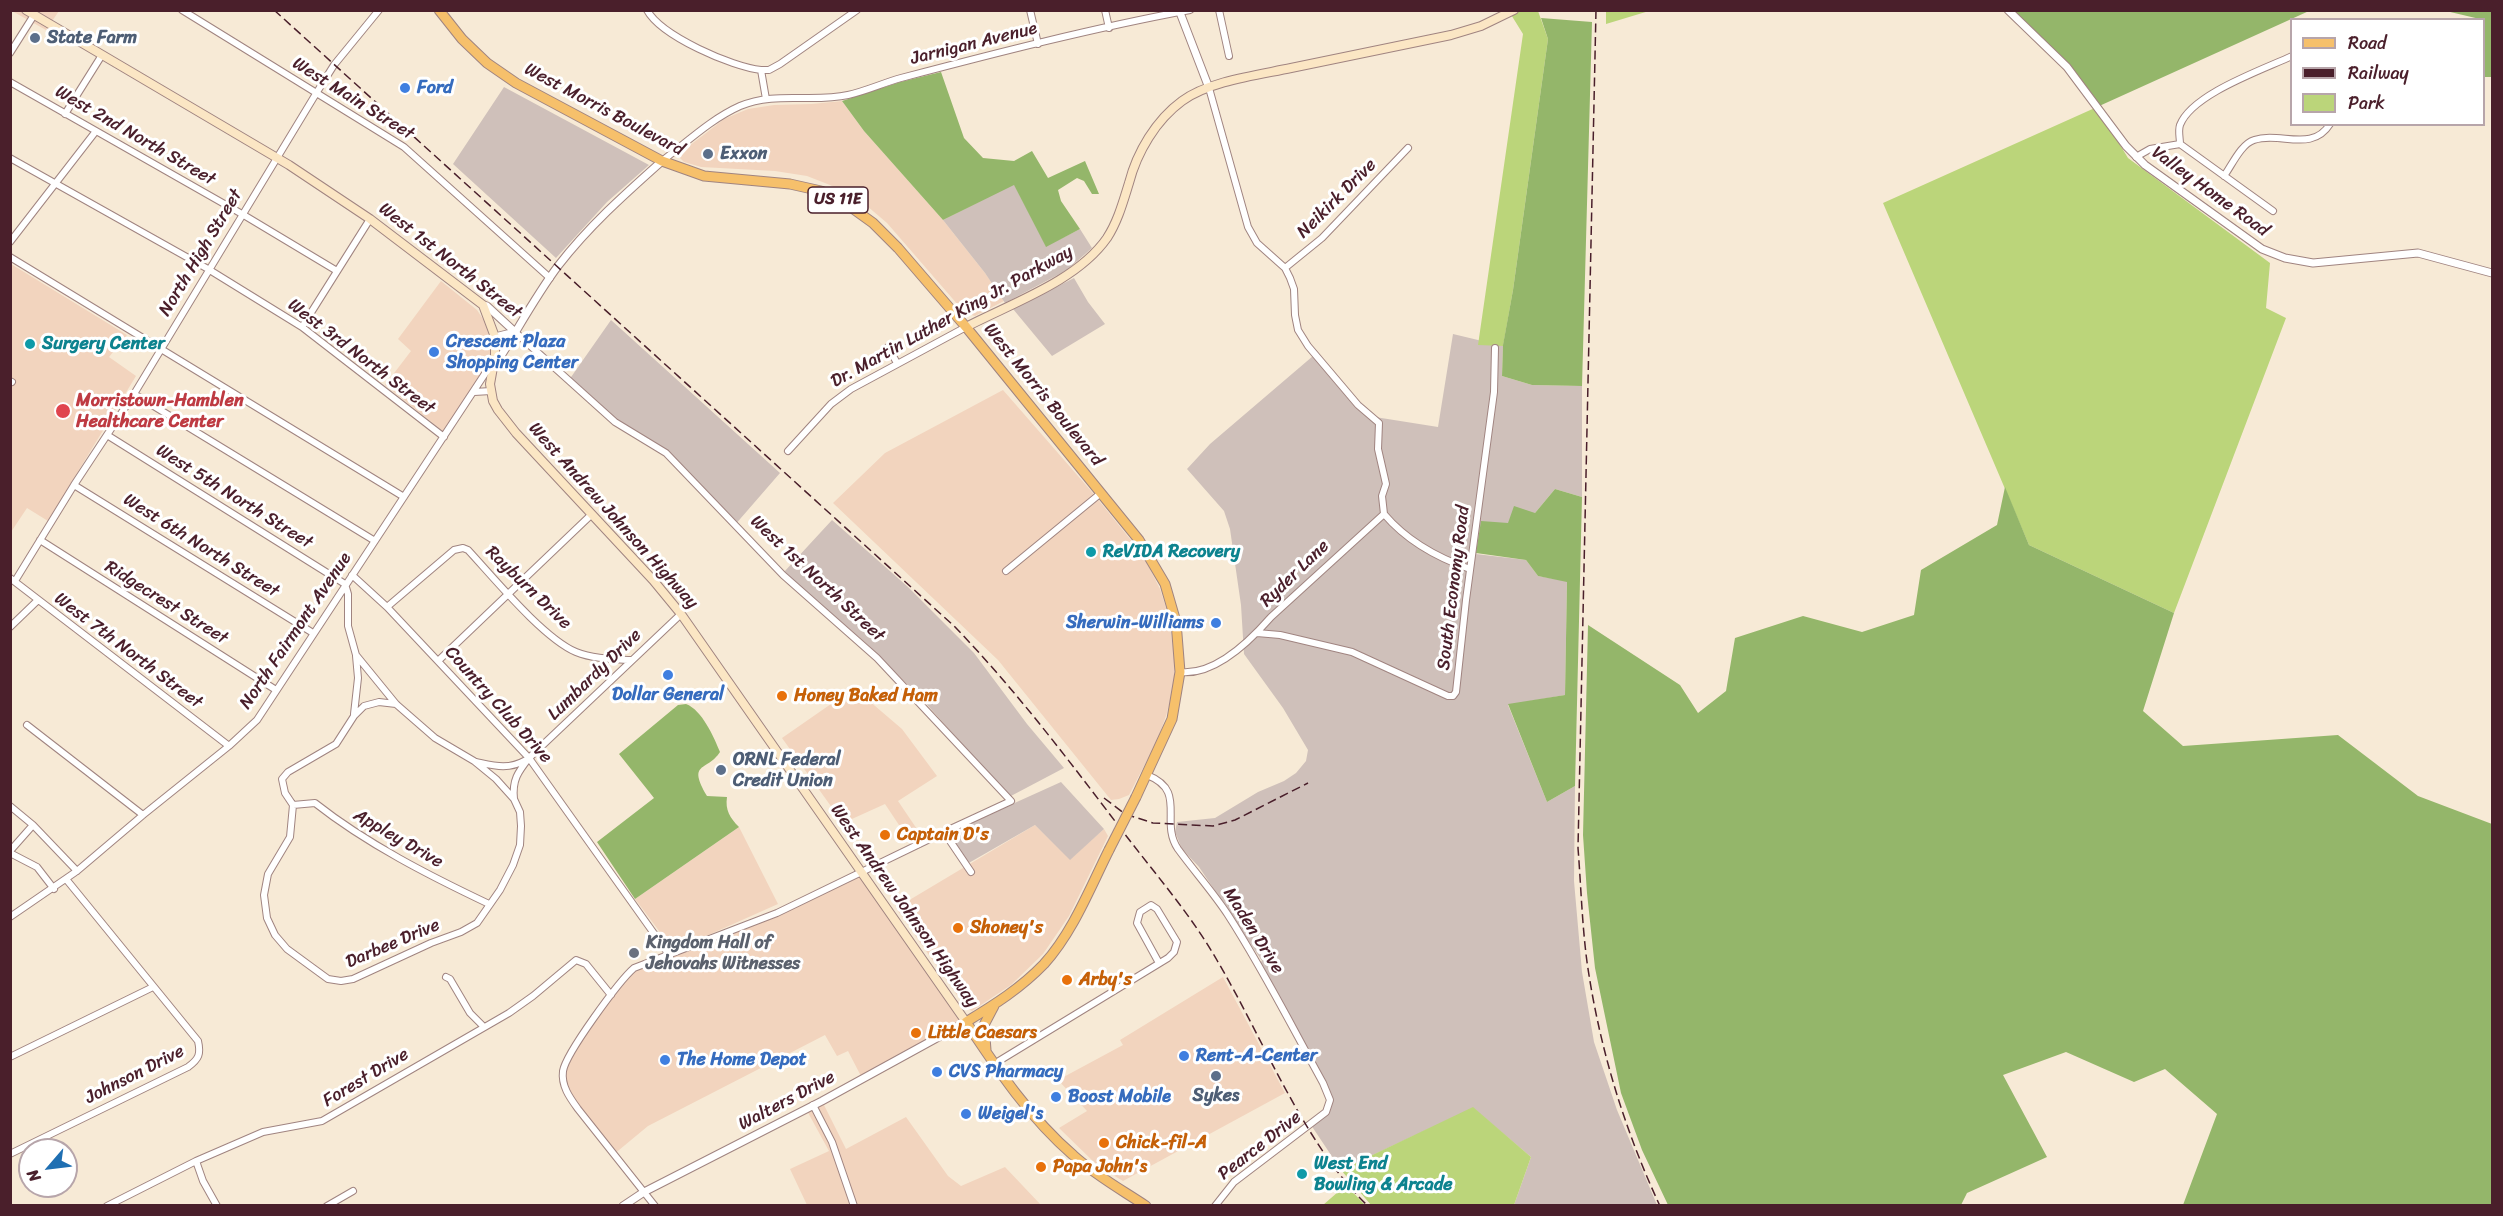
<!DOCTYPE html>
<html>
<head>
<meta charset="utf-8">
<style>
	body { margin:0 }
	#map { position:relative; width:2503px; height:1216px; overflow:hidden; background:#f7ead6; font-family:Sriracha,sans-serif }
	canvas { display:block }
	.frame { position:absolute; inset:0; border:12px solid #4a1f2b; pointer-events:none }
	.legend { position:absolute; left:2290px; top:18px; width:195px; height:108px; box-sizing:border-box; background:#fff; border:2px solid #b7a5aa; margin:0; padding:8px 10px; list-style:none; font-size:18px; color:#4a1f2b }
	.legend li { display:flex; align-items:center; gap:12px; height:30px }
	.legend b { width:30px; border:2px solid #b7a5aa }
	.north { position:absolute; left:18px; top:1138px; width:60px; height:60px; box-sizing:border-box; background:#fff; border:2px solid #b7a5aa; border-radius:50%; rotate:242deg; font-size:16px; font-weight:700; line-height:24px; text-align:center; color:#4a1f2b }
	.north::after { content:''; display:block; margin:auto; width:21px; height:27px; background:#1f6fb2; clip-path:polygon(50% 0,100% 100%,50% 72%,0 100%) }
</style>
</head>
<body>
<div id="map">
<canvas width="2503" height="1216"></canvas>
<div class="frame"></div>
<ul class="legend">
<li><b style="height:8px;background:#f6c06b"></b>Road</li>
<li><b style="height:8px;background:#4a1f2b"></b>Railway</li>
<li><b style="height:16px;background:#bbd57a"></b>Park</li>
</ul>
<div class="north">N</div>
</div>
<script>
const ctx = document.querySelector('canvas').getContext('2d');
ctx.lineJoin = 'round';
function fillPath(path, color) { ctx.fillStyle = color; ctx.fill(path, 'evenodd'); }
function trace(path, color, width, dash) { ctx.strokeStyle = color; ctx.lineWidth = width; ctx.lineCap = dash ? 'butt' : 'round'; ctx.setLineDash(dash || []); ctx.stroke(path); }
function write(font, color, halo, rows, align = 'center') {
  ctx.font = font + ' Sriracha,sans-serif'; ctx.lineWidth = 6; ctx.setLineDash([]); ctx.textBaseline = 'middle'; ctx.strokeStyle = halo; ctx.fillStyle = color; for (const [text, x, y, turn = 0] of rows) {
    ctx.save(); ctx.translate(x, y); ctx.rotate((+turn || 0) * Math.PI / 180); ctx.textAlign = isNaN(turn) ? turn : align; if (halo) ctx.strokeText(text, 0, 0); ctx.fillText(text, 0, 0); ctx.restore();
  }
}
fillPath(new Path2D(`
	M12,11H59L46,30Z
	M842,101L864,131L943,220L985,273L1004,301L975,316L965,313L887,223L860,200L830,185L807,176L775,171L701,167L684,162L680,158L685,149L706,133L724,119L748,109L774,105L812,104Z
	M11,264L127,335L109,357L136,376L48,521L27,508L11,532Z
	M441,281L477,310L487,325L491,340V355L486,368L444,432L385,385L411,351L398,339Z
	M1003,390L1092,492L1143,555L1160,589L1169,617L1175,665L1173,689L1166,716L1157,741L1129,795L1119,799L1111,800L998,660L833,503L885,453Z
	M854,688L902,729L937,776L898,801L923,838L911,843L885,804L843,823L782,738Z
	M1035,825L1070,859L1104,829L1108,836L1069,916L1043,954L1011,985L972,1011L966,1008L896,908Z
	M739,827L778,904L677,949L672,948L635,899Z
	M860,872L966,1022L862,1078L848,1051L837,1056L825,1035L648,1126L613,1155L578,1109L563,1081L566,1061L601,1008L634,968L777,913Z
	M1223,977L1285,1093L1123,1181L1098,1166L1059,1128L1087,1111L1058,1080L1123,1045L1120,1040Z
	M822,1101L846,1149L906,1117L948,1176L961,1186L1005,1167L1041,1205H807L790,1169L829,1151L806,1109Z`), '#f2d4be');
fillPath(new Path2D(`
	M504,87L649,165L607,202L556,258L453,164Z
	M1014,184L1046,246L1080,229L1092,248L1067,270L1005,303L985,273L943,220Z
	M1074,278L1088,302L1105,324L1052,356L1013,309Z
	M611,320L780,473L734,526L666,453L615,422L569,380Z
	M1453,334L1503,346L1502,376L1532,385L1582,386V497L1555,489L1535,513L1508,524L1476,554L1526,560L1538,576L1567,581L1565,695L1508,705L1547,802L1575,786L1574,881L1582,972L1594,1042L1617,1110L1657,1205H1514L1531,1157L1473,1108L1341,1170L1311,1125L1327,1112L1330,1100L1257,964L1262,961L1199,867L1182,849L1175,832L1177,822L1215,818L1258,792L1284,781L1296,773L1306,761L1308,750L1283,708L1244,654L1241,605L1230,529L1224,511L1187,469L1210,444L1313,356L1357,403L1366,407L1375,417L1438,427Z
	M832,520L908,587L974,653L1027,724L1064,768L1009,797L922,699L868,645L784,572Z
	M1061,782L1104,829L1070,860L1035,825L967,864L946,834Z`), '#cfc0ba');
fillPath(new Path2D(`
	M1514,11H1538L1548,39L1513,290L1503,346L1478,345L1523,34L1510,13Z
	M1606,11V10L1649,11L1606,24Z
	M2097,107L2128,158L2270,263L2266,308L2286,318L2174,613L2029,545L1883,203Z
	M1473,1107L1531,1157L1514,1205H1371L1341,1170Z
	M1346,1185L1365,1205H1323Z`), '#bbd57a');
fillPath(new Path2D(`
	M2008,11H2309L2097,107L2067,67Z
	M2446,11H2492V77H2484V20Z
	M1541,18L1592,22L1582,386L1532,385L1502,376L1503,345L1513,290L1548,39Z
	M941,72L964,138L983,158L1014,161L1032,151L1048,178L1085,161L1099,194H1092L1084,181L1077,178L1058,190L1061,201L1080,229L1046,247L1014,185L943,220L864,131L842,101L900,82Z
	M2005,487L2029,545L2174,613L2143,711L2183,746L2338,735L2418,796L2492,824V1205H2183L2217,1114L2165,1069L2134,1082L2066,1052L2003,1075L2047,1157L1967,1193L1961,1205H1668L1642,1150L1621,1093L1595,968L1587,893L1583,835L1588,625L1680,685L1698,713L1726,691L1735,638L1803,616L1862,632L1914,615L1921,570L1997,525Z
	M1555,489L1582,497L1575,786L1547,802L1508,704L1565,695L1567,582L1538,576L1526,560L1476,553L1481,521L1508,523L1514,506L1535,513Z
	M686,704C702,710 714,737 720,752C707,772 687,761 707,796L727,797C725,810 730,818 739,827L635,899L597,842L654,798L619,754L678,705Z`), '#94b66a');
const minor = new Path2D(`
	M182,10L404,147L550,278
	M647,10C661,36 732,67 761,70
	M1030,10L1038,44
	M1105,10L1109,28
	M1219,10L1229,56
	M10,53L34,15
	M10,82L242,214L337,271
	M1209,88L1248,227L1257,243L1285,268L1290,278L1294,289L1295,315L1298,330L1308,346L1358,405L1379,423L1378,449L1386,484L1382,496L1384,514
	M766,99L761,70H769L780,64L857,10
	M65,114L102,55
	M2180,144C2180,138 2178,131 2180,125C2192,94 2262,70 2292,56
	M2136,157L2150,149L2180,144L2273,211
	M10,158L208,269L302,327L444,437
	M662,161C687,142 711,119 740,106C775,91 813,103 848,95C866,91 883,83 901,78C996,53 1093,28 1190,10
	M2224,176C2232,165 2241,144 2254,140C2280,131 2312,153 2330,124
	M10,242L96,131
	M10,257L404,497
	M1285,268L1322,238L1408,148
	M302,327L370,219
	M515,332L615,422L666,453L783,575L877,658L1011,801L944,832L777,913L634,968C619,981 566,1053 563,1071C561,1086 570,1098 578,1109L655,1206
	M888,347L897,363
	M10,381L12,382
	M474,392L491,391
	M134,394L375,541
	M107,435L345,584
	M788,451L831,404L851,389L966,327
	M74,485L313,633
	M1384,514C1406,540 1438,558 1470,569
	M40,540L276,690
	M1006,571L1101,493
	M352,575L387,607L529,758L670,956
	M10,578L229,746
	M15,581L74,485L134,394L317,92L334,65L379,10
	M345,584L348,594V626L356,655L396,704L435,738L474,761L496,779L514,799L520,812L521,826L520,845L513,865L500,890L477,923L461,932L431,943L353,979L341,981L328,979L287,949L275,935L267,918L264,895L268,874L290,837L293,805L285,793L282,779L288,772L336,744L354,716L364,706L379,702L396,704
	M387,607L454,550L463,548L468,550C494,578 543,638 576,652C593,659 613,659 631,660
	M10,627L38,600
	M1257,633L1280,635L1352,652L1448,696H1453L1456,692L1466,600L1494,392L1495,348
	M438,661L592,514
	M1180,672C1215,676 1250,641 1271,617L1384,514
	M354,714L358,678L356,656
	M27,725L143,815
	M476,762C495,766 508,770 526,760
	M1147,775C1188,791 1159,821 1178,849C1194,871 1213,892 1228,915C1263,969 1292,1027 1323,1083L1330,1100L1326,1112L1234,1182L1215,1206
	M514,799C512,780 518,772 529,758L681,614
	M293,805L315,803C367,844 430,876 489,904
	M10,806L33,825L77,871
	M944,832L971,872
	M10,851L33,825
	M10,853L37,867L54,889
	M10,917L77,871L143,815L229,746L257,720L492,363
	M446,977L450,979L470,1013L483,1026
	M10,1057L153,987
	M994,1064L1168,958L1174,952L1177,942L1157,909L1151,905L1140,912L1137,923L1159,963
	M813,1105L832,1142L854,1206
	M10,1154L188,1067C199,1059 201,1054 198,1041L66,879
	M196,1161L203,1181L217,1206
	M107,1206L196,1161L263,1132L322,1121L509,1013L533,996L576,960L586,964L611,995
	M327,1206L353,1191`);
const tertiary = new Path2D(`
	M1179,10L1209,88
	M2008,10L2067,67L2126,146L2145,165L2262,249L2285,258L2313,263L2418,253L2492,273
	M483,305L487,306L515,332
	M495,337L515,332
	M494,367C516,333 534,298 558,266C589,226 625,194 662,161
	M623,1206L644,1192L822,1101L966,1022`);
const secondary = new Path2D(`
	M26,10L289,165L370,219L483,305L495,337V356L490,384L493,401L498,410L516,433L653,580L681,614L966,1022
	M966,327C1012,303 1077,281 1107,238C1118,221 1123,202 1129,183C1137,152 1156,120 1182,101C1209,81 1258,75 1291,68C1344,57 1398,46 1451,35L1481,26L1514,10`);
const primary = new Path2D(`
	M439,10L462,39L487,63L516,83L662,161L704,176L790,184L821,191L848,205L873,223L898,248L966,327L1139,540L1165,584L1176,622L1180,672L1172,719L1136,797
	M1109,850C1090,888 1073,932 1044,964C1021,988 994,1005 966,1022C998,1070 1029,1117 1073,1155C1095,1175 1122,1190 1146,1206
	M986,1050L984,1025L994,1006`);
trace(minor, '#a08480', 8);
trace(tertiary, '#a08480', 9);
trace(secondary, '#a08480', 10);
trace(primary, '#a08480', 11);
trace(minor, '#fff', 6);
trace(tertiary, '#fff', 7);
trace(secondary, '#fbe6c4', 8);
trace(primary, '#f6c06b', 9);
trace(new Path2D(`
	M274,10L954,626C1016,690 1070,762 1124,833C1156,875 1192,916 1218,962C1263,1038 1304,1145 1368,1206
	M1596,10L1578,848C1581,886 1582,924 1587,962C1599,1046 1624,1129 1660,1206
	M1104,798L1125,814L1153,823L1213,826L1235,820L1308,783`), '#4a1f2b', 1.5, [9, 4.5]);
const primaryBridge = new Path2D(`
	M1109,850L1136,797`);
trace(primaryBridge, '#a08480', 11, []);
trace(primaryBridge, '#f6c06b', 9);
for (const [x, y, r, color] of [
	[35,38,6,"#5c6f8a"],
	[405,88,6,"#3f7fe0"],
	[708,154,6,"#5c6f8a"],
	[30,344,6,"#0f9aa8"],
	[434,352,6,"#3f7fe0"],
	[63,411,8,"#e0444e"],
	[1091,552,6,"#0f9aa8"],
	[1216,623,6,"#3f7fe0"],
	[668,675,6,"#3f7fe0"],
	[782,696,6,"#e8710a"],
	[721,770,6,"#5c6f8a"],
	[885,835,6,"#e8710a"],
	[958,928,6,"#e8710a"],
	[634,953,6,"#6b7280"],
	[1067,980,6,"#e8710a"],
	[916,1033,6,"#e8710a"],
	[1184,1056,6,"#3f7fe0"],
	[665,1060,6,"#3f7fe0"],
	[937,1072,6,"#3f7fe0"],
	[1216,1076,6,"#5c6f8a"],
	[1056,1097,6,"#3f7fe0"],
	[966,1114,6,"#3f7fe0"],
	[1104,1143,6,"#e8710a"],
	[1041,1167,6,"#e8710a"],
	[1302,1174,6,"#0f9aa8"]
]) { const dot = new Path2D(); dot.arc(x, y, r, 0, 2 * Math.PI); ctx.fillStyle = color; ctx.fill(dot); trace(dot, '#fff', 2); }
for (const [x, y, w] of [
	[838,200,60]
]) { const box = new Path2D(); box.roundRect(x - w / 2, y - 13, w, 26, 4.5); ctx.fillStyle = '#fff'; ctx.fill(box); trace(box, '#4a1f2b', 1.5); }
write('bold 16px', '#4a1f2b', null, [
	["US 11E",838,200]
]);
write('bold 18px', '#4e5e75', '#fff', [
	["State Farm",47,38],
	["Exxon",720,154],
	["ORNL Federal",733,760],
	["Credit Union",733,781],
	["Sykes",1216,1096,"center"]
], 'left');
write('18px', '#4a1f2b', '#fff', [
	["Jarnigan Avenue",974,44,-14],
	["West Main Street",353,99,32],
	["West Morris Boulevard",604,110,28],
	["West 2nd North Street",135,136,30],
	["Valley Home Road",2210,192,36],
	["Neikirk Drive",1337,199,-45],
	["North High Street",201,253,-59],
	["West 1st North Street",450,261,38],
	["Dr. Martin Luther King Jr. Parkway",952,317,-29],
	["West 3rd North Street",361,357,37],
	["West Morris Boulevard",1043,395,51],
	["West 5th North Street",234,497,32],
	["West Andrew Johnson Highway",613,516,48],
	["West 6th North Street",201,546,32],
	["Ryder Lane",1295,574,-44],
	["West 1st North Street",817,579,43],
	["Rayburn Drive",528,588,44],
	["South Economy Road",1454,588,-83],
	["Ridgecrest Street",166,603,32],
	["North Fairmont Avenue",296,631,-56],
	["West 7th North Street",128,651,37],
	["Lumbardy Drive",595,675,-44],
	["Country Club Drive",498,705,48],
	["Appley Drive",398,839,30],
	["West Andrew Johnson Highway",904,906,55],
	["Maden Drive",1253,931,58],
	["Darbee Drive",393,944,-23],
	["Johnson Drive",135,1075,-27],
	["Forest Drive",366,1078,-31],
	["Walters Drive",787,1101,-28],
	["Pearce Drive",1260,1146,-38]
]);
write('bold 18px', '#366cbe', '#fff', [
	["Ford",417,88],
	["Crescent Plaza",446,342],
	["Shopping Center",446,363],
	["Sherwin-Williams",1204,623,"right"],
	["Dollar General",668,695,"center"],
	["Rent-A-Center",1196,1056],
	["The Home Depot",677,1060],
	["CVS Pharmacy",949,1072],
	["Boost Mobile",1068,1097],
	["Weigel's",978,1114]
], 'left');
write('bold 18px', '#0d838f', '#fff', [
	["Surgery Center",42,344],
	["ReVIDA Recovery",1103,552],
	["West End",1314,1164],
	["Bowling & Arcade",1314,1185]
], 'left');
write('bold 18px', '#be3a42', '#fff', [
	["Morristown-Hamblen",76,401],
	["Healthcare Center",76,422]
], 'left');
write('bold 18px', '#c56008', '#fff', [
	["Honey Baked Ham",794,696],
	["Captain D's",897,835],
	["Shoney's",970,928],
	["Arby's",1079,980],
	["Little Caesars",928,1033],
	["Chick-fil-A",1116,1143],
	["Papa John's",1053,1167]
], 'left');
write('bold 18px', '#5b616d', '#fff', [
	["Kingdom Hall of",646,943],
	["Jehovahs Witnesses",646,964]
], 'left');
</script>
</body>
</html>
